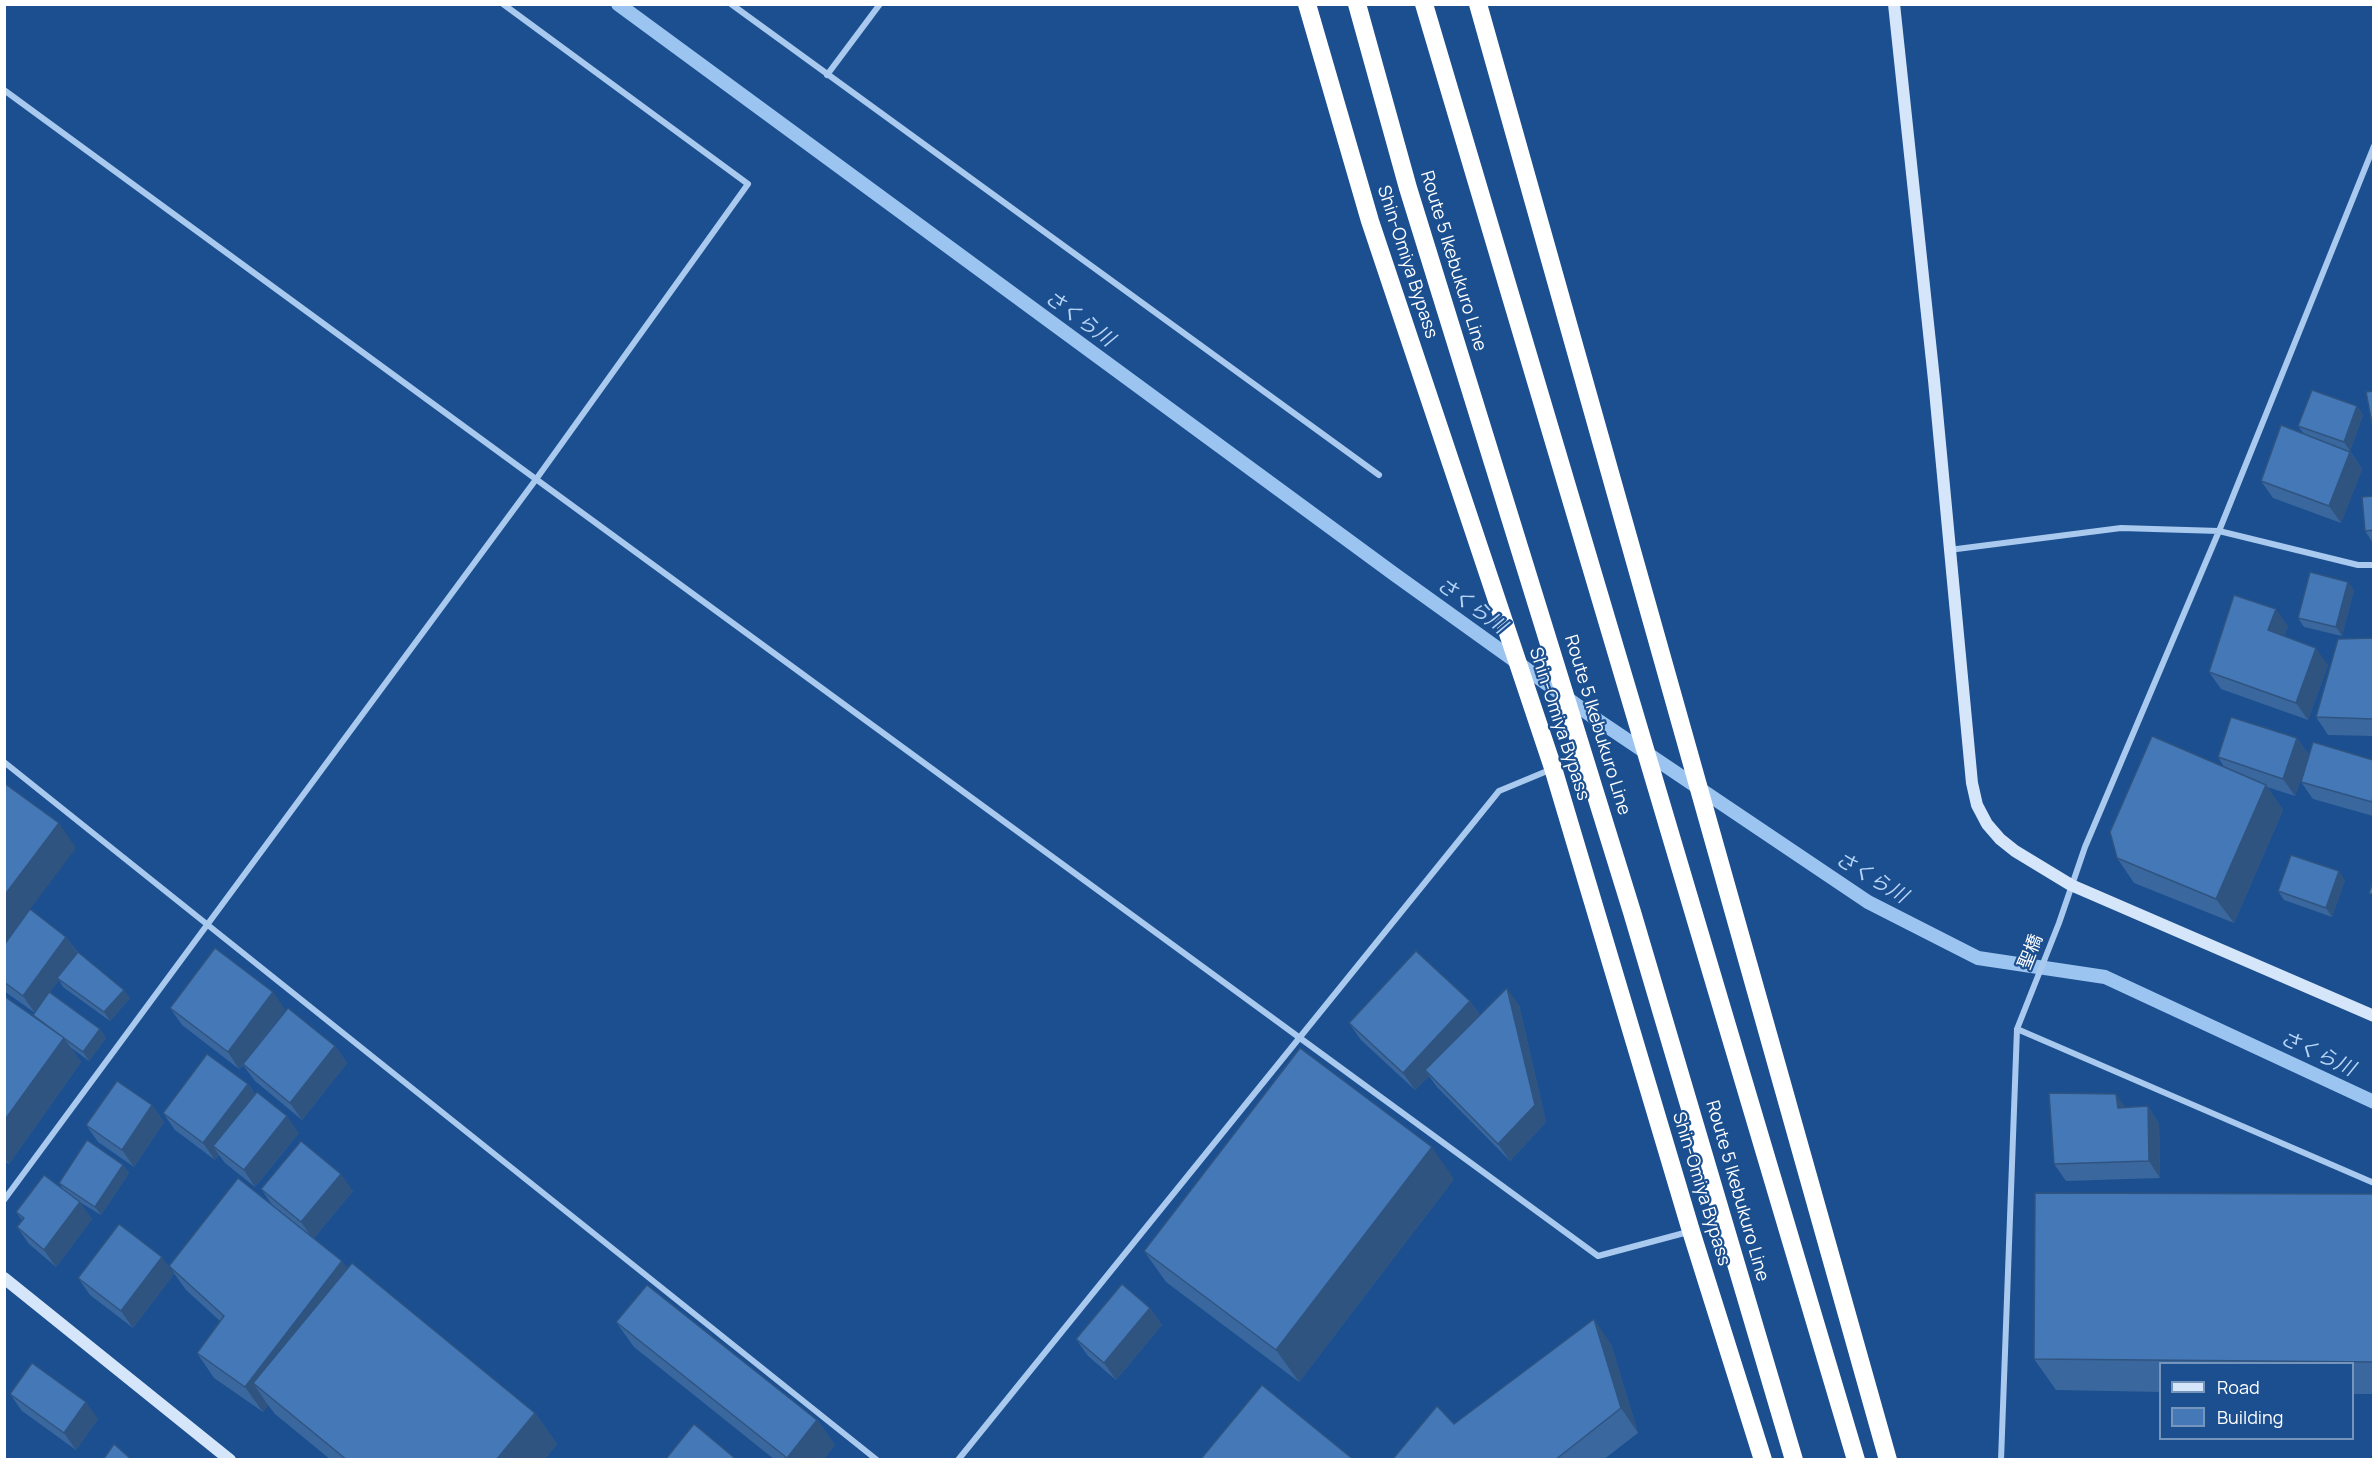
<!DOCTYPE html>
<html>
<head>
<meta charset="utf-8">
<style>
	body { margin:0 }
	#map { position:relative; width:2378px; height:1464px; overflow:hidden; background:#1b4f8f; font-family:Manrope,sans-serif }
	canvas { display:block }
	.frame { position:absolute; inset:0; border:6px solid #fff; pointer-events:none }
	.legend { position:absolute; left:2159px; top:1362px; width:195px; height:78px; box-sizing:border-box; background:#1b4f8f; border:2px solid #7695bc; margin:0; padding:8px 10px; list-style:none; font-size:18px; color:#fff }
	.legend li { display:flex; align-items:center; gap:12px; height:30px }
	.legend b { width:30px; border:2px solid #7695bc }
</style>
</head>
<body>
<div id="map">
<canvas width="2378" height="1464"></canvas>
<div class="frame"></div>
<ul class="legend">
<li><b style="height:8px;background:#d6e6fa"></b>Road</li>
<li><b style="height:16px;background:#4478b7"></b>Building</li>
</ul>
</div>
<script>
const ctx = document.querySelector('canvas').getContext('2d');
ctx.lineJoin = 'round';
function trace(path, color, width, dash) { ctx.strokeStyle = color; ctx.lineWidth = width; ctx.lineCap = dash ? 'butt' : 'round'; ctx.setLineDash(dash || []); ctx.stroke(path); }
function fillPath(path, color) { ctx.fillStyle = color; ctx.fill(path, 'evenodd'); }
function write(font, color, halo, rows, align = 'center') {
  ctx.font = font + ' Manrope,"Noto Sans JP",sans-serif'; ctx.lineWidth = 4.5; ctx.setLineDash([]); ctx.textBaseline = 'middle'; ctx.strokeStyle = halo; ctx.fillStyle = color; for (const [text, x, y, turn = 0] of rows) {
    ctx.save(); ctx.translate(x, y); ctx.rotate((+turn || 0) * Math.PI / 180); ctx.textAlign = isNaN(turn) ? turn : align; if (halo) ctx.strokeText(text, 0, 0); ctx.fillText(text, 0, 0); ctx.restore();
  }
}
trace(new Path2D(`
	M618,4L1394,574L1596,719L1868,902L1978,958L2105,977L2374,1102`), '#9cc4f0', 14);
trace(new Path2D(`
	M731,4L1379,475
	M827,75L880,4
	M4,90L1598,1256L1688,1232
	M1949,550L2121,528L2219,531L2358,565H2374
	M4,762L877,1460
	M2017,1029L2374,1183
	M4,1200L537,478L748,184L503,4
	M958,1460L1499,791L1552,769
	M2001,1460L2017,1029L2059,923L2085,847L2219,531L2374,146`), '#a9c9ee', 6);
trace(new Path2D(`
	M1894,4L1934,380L1972,783L1977,805L1987,824L2000,839L2015,851L2071,885L2374,1016
	M4,1278L230,1460`), '#d6e6fa', 12);
trace(new Path2D(`
	M1307,4L1370,221L1553,768L1691,1231L1763,1460
	M1357,4L1408,188L1632,912L1794,1460
	M1424,4L1856,1460
	M1478,4L1888,1460`), '#fff', 18);
fillPath(new Path2D(`
	M2357,406L2363,415L2350,451L2362,469L2341,523L2273,498L2261,481L2304,434L2298,426Z
	M2373,496V543L2365,531Z
	M2354,590L2342,636L2304,627L2298,618Z
	M2288,626L2284,636L2328,665L2308,720L2221,689L2209,672Z
	M2373,638V736L2328,735L2316,717Z
	M2297,738L2309,755L2295,796L2267,787L2283,810L2234,923L2134,883L2117,858L2224,767L2218,757Z
	M2373,760V816L2313,799L2301,782Z
	M2345,880L2332,917L2284,900L2278,891Z
	M66,937L78,953L130,998L110,1021L63,987L59,980L50,992L100,1029L106,1038L89,1061L70,1047L81,1062L9,1164L4,1161V996L34,1017L35,1013L4,991V945Z
	M1470,1001L1480,1015L1519,1005L1546,1122L1510,1161L1437,1087L1429,1076L1415,1090L1361,1040L1349,1023Z
	M170,1008L285,1009L254,1050L335,1046L347,1063L302,1120L255,1081L243,1065L239,1069L182,1025Z
	M248,1084L255,1094L299,1133L255,1187L225,1163L219,1155L215,1160L175,1130L163,1113Z
	M152,1105L164,1122L134,1167L98,1142L86,1125Z
	M2148,1106L2159,1124L2160,1178L2066,1181L2054,1164L2125,1108Z
	M123,1165L129,1173L101,1215L78,1201L92,1219L56,1267L29,1244L17,1227L22,1220L16,1212L63,1189L59,1183Z
	M1454,1179L1299,1382L1166,1282L1144,1251Z
	M261,1189L353,1191L314,1238L348,1268L535,1413L557,1444L544,1460H331L275,1414L268,1405L263,1412L214,1378L197,1353L220,1321L186,1290L169,1266L273,1206Z
	M2373,1194V1394H2352V1364H2160V1392L2056,1390L2034,1359Z
	M174,1274L133,1328L90,1295L78,1278Z
	M1150,1308L1162,1325L1116,1380L1088,1356L1076,1339Z
	M616,1322L817,1420L835,1445L823,1460H775L634,1347Z
	M1611,1344L1638,1433L1603,1460H1392L1454,1424Z
	M10,1394L98,1419L76,1450L22,1411Z`), '#3a679d');
fillPath(new Path2D(`
	M2357,406L2363,415L2350,451L2344,442Z
	M2350,452L2362,469L2341,523L2329,506Z
	M2348,582L2354,590L2342,636L2336,627Z
	M2276,609L2288,626L2280,647L2268,630Z
	M2316,648L2328,665L2308,720L2296,703Z
	M2297,738L2309,755L2295,796L2283,779Z
	M2266,785L2283,810L2234,923L2216,899Z
	M59,823L76,848L4,944V896Z
	M2339,871L2345,880L2332,917L2326,908Z
	M66,937L78,954L57,978L59,980L35,1013L23,996Z
	M1507,988L1519,1005L1546,1122L1510,1161L1498,1144Z
	M124,990L130,998L110,1021L104,1012Z
	M273,992L285,1009L239,1069L228,1052Z
	M1470,1001L1482,1018L1425,1070L1429,1076L1415,1090L1403,1073Z
	M100,1029L106,1038L89,1061L83,1052Z
	M64,1038L81,1062L9,1164L4,1157V1121Z
	M335,1046L347,1063L302,1120L290,1103Z
	M248,1084L260,1102L213,1146L219,1155L215,1160L203,1143Z
	M2116,1094L2128,1111L2118,1108Z
	M152,1105L164,1122L134,1167L122,1150Z
	M2148,1106L2159,1124L2160,1178L2149,1161Z
	M287,1116L299,1133L255,1187L244,1170Z
	M1432,1147L1454,1179L1299,1382L1276,1350Z
	M123,1165L129,1173L101,1215L95,1207Z
	M341,1174L353,1191L313,1239L301,1222Z
	M80,1202L92,1219L56,1267L44,1250Z
	M162,1257L174,1274L133,1328L121,1311Z
	M342,1261L360,1285L253,1383L268,1405L263,1412L245,1387Z
	M1150,1308L1162,1325L1116,1380L1104,1363Z
	M1594,1319L1611,1344L1638,1433L1621,1408Z
	M86,1402L98,1419L76,1450L64,1433Z
	M535,1413L557,1444L544,1460H496Z
	M817,1420L835,1445L823,1460H788L787,1458Z`), '#305480');
const building = new Path2D(`
	M2312,390L2357,406L2344,442L2298,426Z
	M2373,391V429L2366,392Z
	M2281,425L2350,452L2329,506L2261,481Z
	M2373,496V530L2365,531L2362,497Z
	M2310,572L2348,582L2336,627L2298,618Z
	M2234,595L2276,609L2268,630L2316,648L2296,703L2209,672Z
	M2373,638V719L2316,717L2338,639Z
	M2231,717L2297,738L2283,779L2218,757Z
	M2152,736L2266,785L2216,899L2117,858L2110,832Z
	M2313,742L2373,760V796L2372,802L2301,782Z
	M4,783L59,823L4,896Z
	M2291,855L2339,871L2326,908L2278,891Z
	M2373,883V895L2369,893Z
	M30,909L66,937L23,996L4,982V945Z
	M215,948L273,992L228,1052L170,1008Z
	M1416,951L1470,1001L1403,1073L1349,1023Z
	M78,952L124,990L104,1012L57,978Z
	M1507,988L1535,1105L1498,1144L1425,1070Z
	M49,992L100,1029L83,1052L33,1015Z
	M4,996L64,1038L4,1121Z
	M288,1008L335,1046L290,1103L243,1064Z
	M1300,1048L1432,1147L1276,1350L1144,1251Z
	M207,1054L248,1084L203,1143L163,1113Z
	M117,1081L152,1105L122,1150L86,1125Z
	M257,1092L287,1116L244,1170L213,1146Z
	M2049,1093L2116,1094L2118,1108L2148,1106L2149,1161L2054,1164Z
	M87,1140L123,1165L95,1207L59,1183Z
	M301,1141L341,1174L301,1222L261,1189Z
	M44,1175L80,1202L44,1250L17,1227L24,1218L16,1212Z
	M238,1178L342,1261L245,1387L197,1353L224,1316L169,1266Z
	M2035,1193L2373,1194V1362L2034,1359Z
	M119,1224L162,1257L121,1311L78,1278Z
	M352,1263L535,1413L496,1460H347L253,1383Z
	M1122,1284L1150,1308L1104,1363L1076,1339Z
	M647,1285L817,1420L787,1458L616,1322Z
	M1594,1319L1621,1408L1555,1460H1392L1437,1406L1454,1424Z
	M32,1363L86,1402L64,1433L10,1394Z
	M1262,1385L1354,1460H1200Z
	M694,1424L737,1460H665Z
	M114,1444L132,1460H103Z`);
fillPath(building, '#4478b7');
trace(building, '#305480', 1.5);
write('18px', '#fff', '#1b4f8f', [
	["Route 5 Ikebukuro Line",1453,261,73],
	["Shin-Omiya Bypass",1407,262,72],
	["Shin-Omiya Bypass",1559,724,72],
	["Route 5 Ikebukuro Line",1597,725,73],
	["聖橋",2031,952,-68],
	["Shin-Omiya Bypass",1701,1189,73],
	["Route 5 Ikebukuro Line",1737,1191,74]
]);
write('italic 20px', '#b5d3f5', '#1b4f8f', [
	["さくら川",1079,319,36],
	["さくら川",1471,606,36],
	["さくら川",1871,878,31],
	["さくら川",2317,1054,25]
]);
</script>
</body>
</html>
